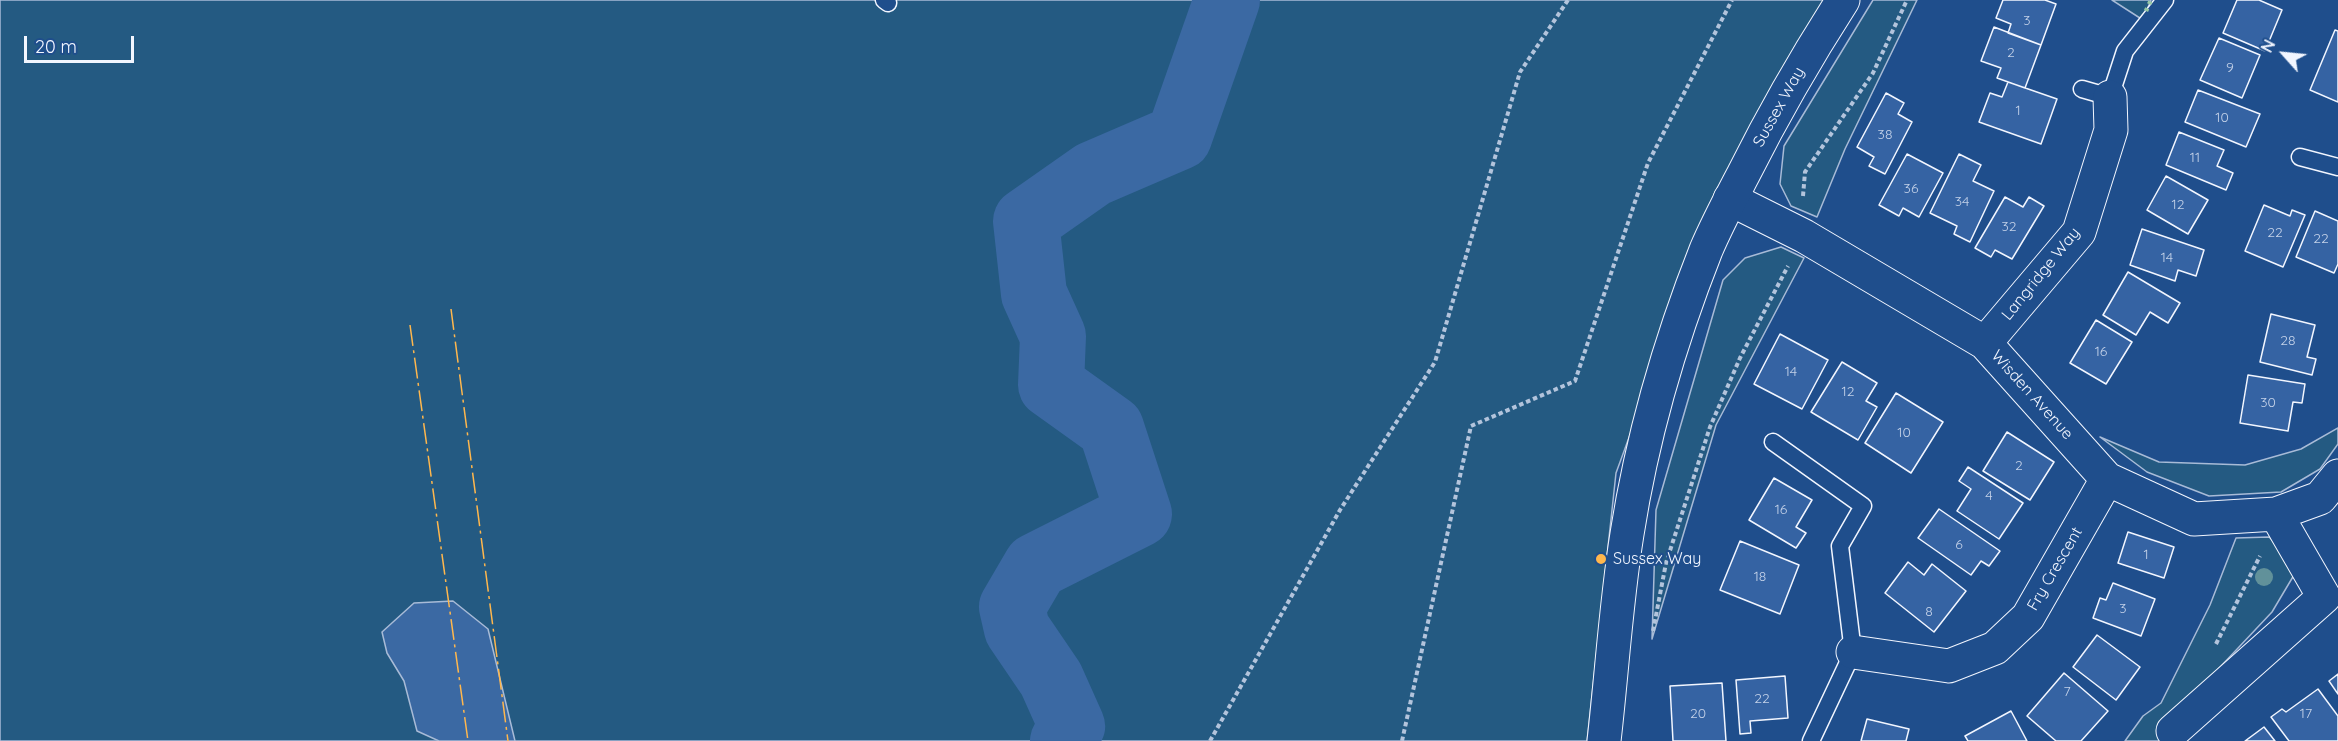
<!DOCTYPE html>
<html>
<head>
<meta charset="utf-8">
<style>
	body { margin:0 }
	#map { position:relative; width:2338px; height:741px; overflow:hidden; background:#1f4e8c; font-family:Quicksand,sans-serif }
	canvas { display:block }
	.north { position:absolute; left:2254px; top:24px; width:60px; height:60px; -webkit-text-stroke:4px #1f4e8c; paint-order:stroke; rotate:297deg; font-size:16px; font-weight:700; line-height:24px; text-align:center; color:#f2f6ff }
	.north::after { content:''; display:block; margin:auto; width:21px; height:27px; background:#f2f6ff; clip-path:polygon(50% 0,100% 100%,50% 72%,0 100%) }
	.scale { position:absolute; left:24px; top:36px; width:110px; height:27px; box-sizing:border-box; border:3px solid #f2f6ff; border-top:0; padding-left:8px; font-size:18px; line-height:21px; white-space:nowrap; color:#f2f6ff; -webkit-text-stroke:4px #1f4e8c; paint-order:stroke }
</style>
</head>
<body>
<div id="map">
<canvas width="2338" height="741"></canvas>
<div class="north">N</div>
<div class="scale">20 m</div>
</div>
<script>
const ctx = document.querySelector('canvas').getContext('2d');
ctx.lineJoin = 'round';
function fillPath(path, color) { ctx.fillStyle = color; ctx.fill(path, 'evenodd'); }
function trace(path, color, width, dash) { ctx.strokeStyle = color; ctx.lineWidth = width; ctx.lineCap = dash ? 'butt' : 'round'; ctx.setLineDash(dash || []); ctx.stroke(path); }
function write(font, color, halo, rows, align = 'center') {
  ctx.font = font + ' Quicksand,sans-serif'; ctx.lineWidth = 4.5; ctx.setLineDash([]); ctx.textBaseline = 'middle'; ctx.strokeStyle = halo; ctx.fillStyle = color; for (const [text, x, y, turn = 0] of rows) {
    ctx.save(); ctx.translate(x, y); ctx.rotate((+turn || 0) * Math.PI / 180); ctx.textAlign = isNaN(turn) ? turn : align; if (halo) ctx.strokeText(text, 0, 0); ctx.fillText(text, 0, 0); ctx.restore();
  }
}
const green = new Path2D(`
	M0,0H1833L1704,233L1616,473L1587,741H0Z
	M1873,0H1917L1845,149L1817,217L1791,206L1780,184L1784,146Z
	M2112,0H2151L2143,20Z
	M1781,247L1804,258L1716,425L1652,639L1656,510L1723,280L1745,258Z
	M2338,428V444L2320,469L2281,492L2209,496L2147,472L2100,437L2159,462L2245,465L2301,449Z
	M2269,537L2284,551L2294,575L2272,612L2174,716L2166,741H2125L2143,716L2161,703L2210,605L2236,538Z`);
fillPath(green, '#245a82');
trace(green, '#a8bbd7', 1.5);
const water = new Path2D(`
	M453,601L488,629L515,741H439L417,731L404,681L387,653L382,632L414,603Z`);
fillPath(water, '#3b69a3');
trace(water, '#a8bbd7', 1.5);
trace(new Path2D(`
	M1063,741L1072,726L1051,679L1017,629L1012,607L1036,566L1139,514L1111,428L1051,385L1053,336L1034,294L1026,221L1093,174L1179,137L1227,0`), '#3b69a3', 66);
const building = new Path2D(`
	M2003,0H2045L2056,4L2041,45L2008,33L2011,24L1996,18Z
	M2237,0H2259L2282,10L2265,51L2223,33Z
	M1994,27L2041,45L2025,88L1997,78L2001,68L1981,61Z
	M2335,30L2338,31V102L2310,90Z
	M2219,38L2260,55L2242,98L2200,80Z
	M2008,82L2057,99L2041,144L1979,122L1990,93L2002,97Z
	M2198,90L2260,114L2246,147L2185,122Z
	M1886,93L1904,103L1898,114L1912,122L1885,174L1869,166L1874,157L1857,147Z
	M2179,132L2224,150L2217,166L2233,173L2226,190L2166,165Z
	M1907,154L1943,173L1919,217L1903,208L1899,216L1879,205Z
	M1959,154L1981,165L1973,181L1994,191L1970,242L1954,234L1957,226L1930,213Z
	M2166,176L2208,200L2188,234L2147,210Z
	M2005,197L2023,207L2029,197L2044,206L2012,259L1995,250L1991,257L1975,248Z
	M2264,205L2290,216L2292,210L2305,215L2283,267L2245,251Z
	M2315,211L2338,221V264L2334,273L2296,257Z
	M2142,229L2204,250L2196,276L2178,270L2175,281L2130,265Z
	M2128,272L2180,303L2168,323L2150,312L2136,335L2103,315Z
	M2271,314L2315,325L2307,357L2316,359L2312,375L2260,362Z
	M2096,320L2132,342L2106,384L2070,363Z
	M1780,334L1828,360L1802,409L1754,384Z
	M1842,362L1877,383L1866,401L1877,407L1858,440L1811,412Z
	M2248,375L2305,384L2302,403L2293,402L2288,431L2240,423Z
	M1896,393L1943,422L1911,473L1865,443Z
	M2007,432L2054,462L2030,500L1983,471Z
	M1968,467L2023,503L1999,539L1957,511L1971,489L1959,481Z
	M1774,478L1812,500L1796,527L1806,533L1796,548L1749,520Z
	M1939,509L2000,551L1989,566L1981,561L1971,575L1918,538Z
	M2128,532L2174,547L2164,578L2118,563Z
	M1740,541L1799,565L1780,614L1720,590Z
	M1908,562L1924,575L1932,564L1966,591L1934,632L1885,593Z
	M2113,583L2155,599L2141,636L2093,618L2100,598L2106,600Z
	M2097,635L2140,667L2116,700L2073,667Z
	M2064,673L2108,711L2081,741H2056L2027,716Z
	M2338,674V694L2329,681Z
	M1785,676L1788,718L1750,721L1751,733L1740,734L1736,680Z
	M1722,683L1726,741H1673L1670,686Z
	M2318,689L2338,716V741H2289L2271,717L2282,709L2286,712Z
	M2011,711L2027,741H1968L1965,736Z
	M1867,719L1909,729L1906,741H1861Z
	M2264,727L2275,741H2245Z`);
fillPath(building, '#3563a3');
trace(building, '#f2f6ff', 1.5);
const lane = new Path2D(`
	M884,0L888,3
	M2082,89L2110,97L2125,51L2165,0
	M2300,157L2338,167
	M1773,442L1863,506L1840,546L1853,652L1811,741`);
const street = new Path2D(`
	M1730,199L1804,236L1985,343L2107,479L2194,519L2276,514L2320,498L2338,476
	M1985,343L2079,232L2111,130L2110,97
	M1853,652L1949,666L1995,648L2028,617L2107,479
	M2173,731L2324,597L2276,514`);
const primary = new Path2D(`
	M1604,741C1612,672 1616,602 1627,534C1642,438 1670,341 1706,250C1717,224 1731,198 1744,173C1774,113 1807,56 1843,0`);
trace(lane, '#f2f6ff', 19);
trace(street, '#f2f6ff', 35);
trace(primary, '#f2f6ff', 35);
trace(new Path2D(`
	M1803,196L1805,172L1873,73L1907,0
	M1653,631L1666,563L1710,427L1740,358L1788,266
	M2216,644L2260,556
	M1210,741L1340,510L1435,362L1520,72L1568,0
	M1402,741L1471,426L1575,381L1648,163L1732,0`), '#b3c4dc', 4, [4.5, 3]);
trace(lane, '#1f4e8c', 16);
trace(street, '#1f4e8c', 33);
trace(primary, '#1f4e8c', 33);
trace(new Path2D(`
	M2146,11L2151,0`), '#97c8a6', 4.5, [3, 4.5]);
trace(new Path2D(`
	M451,309L508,741
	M410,325L468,741`), '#ffb74d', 1.5, [21, 4.5, 3, 4.5]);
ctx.fillStyle = '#61919a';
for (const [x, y] of [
	[2264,577]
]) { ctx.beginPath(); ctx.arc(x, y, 9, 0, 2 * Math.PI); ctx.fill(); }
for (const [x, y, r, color] of [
	[1601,559,6,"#ffb74d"]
]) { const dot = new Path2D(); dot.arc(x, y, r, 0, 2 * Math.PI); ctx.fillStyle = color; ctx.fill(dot); trace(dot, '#1f4e8c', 2); }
write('14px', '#c3d1e8', null, [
	["3",2027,21],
	["2",2011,53],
	["9",2230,68],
	["1",2018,111],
	["10",2222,118],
	["38",1885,135],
	["11",2195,158],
	["36",1911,189],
	["34",1962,202],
	["12",2178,205],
	["32",2009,227],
	["22",2275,233],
	["22",2321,239],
	["14",2167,258],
	["28",2288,341],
	["16",2101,352],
	["14",1791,372],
	["12",1848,392],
	["30",2268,403],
	["10",1904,433],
	["2",2019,466],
	["4",1989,496],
	["16",1781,510],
	["6",1959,545],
	["1",2146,555],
	["18",1760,577],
	["3",2123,609],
	["8",1929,612],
	["7",2067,692],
	["22",1762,699],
	["20",1698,714],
	["17",2306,714]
]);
write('16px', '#f2f6ff', '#1f4e8c', [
	["Sussex Way",1779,107,-61],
	["Langridge Way",2041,274,-51],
	["Wisden Avenue",2032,395,48],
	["Fry Crescent",2055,569,-60]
]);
write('16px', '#f2f6ff', '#1f4e8c', [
	["Sussex Way",1613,559]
], 'left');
</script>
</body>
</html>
